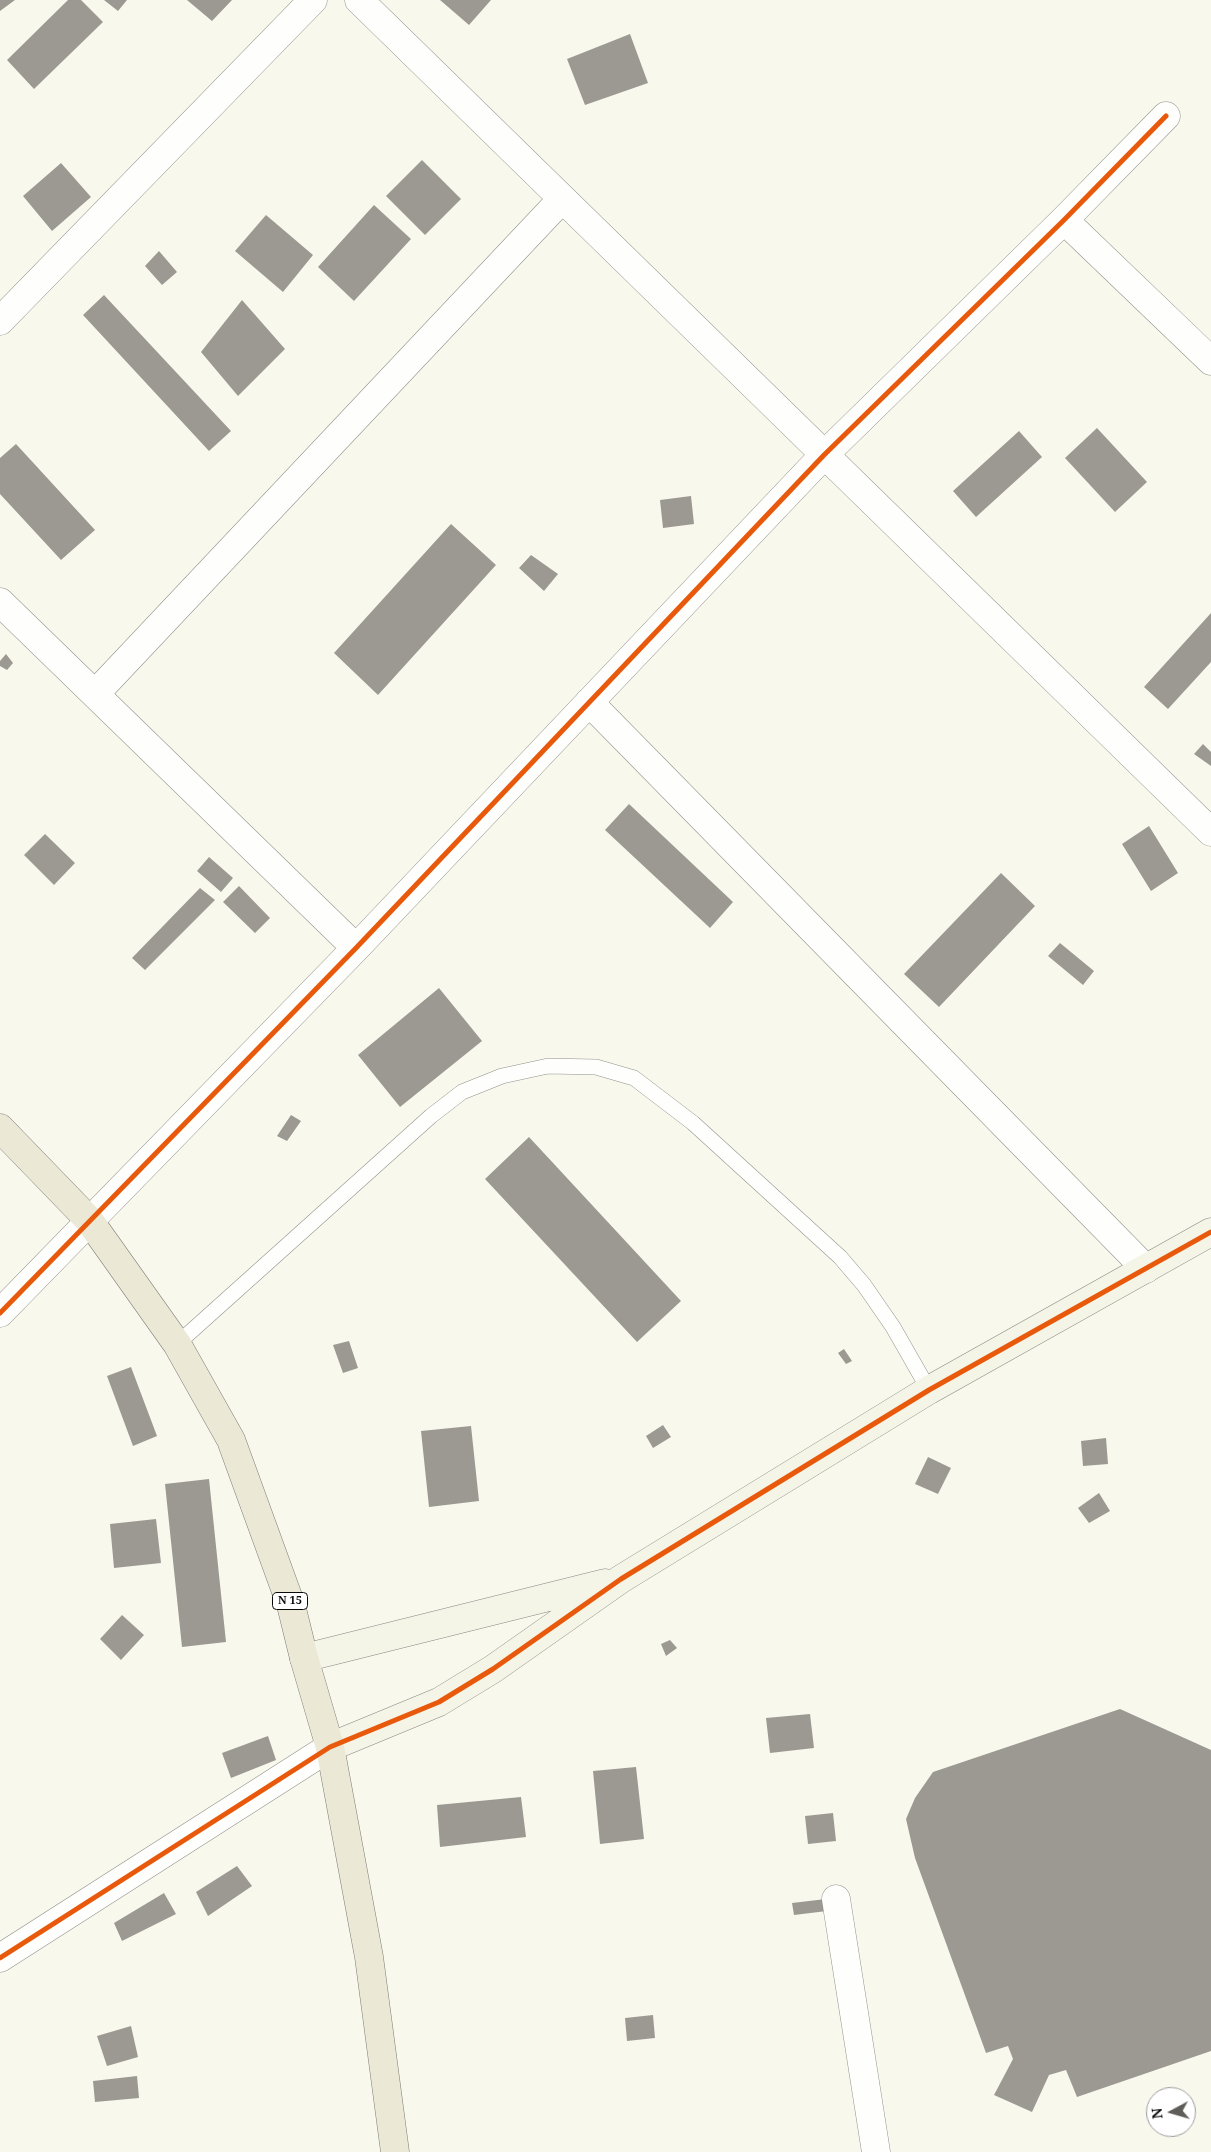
<!DOCTYPE html>
<html>
<head>
<meta charset="utf-8">
<style>
	body { margin:0 }
	#map { position:relative; width:1211px; height:2152px; overflow:hidden; background:#f9f8ed; font-family:"Noto Serif",serif }
	canvas { display:block }
	.north { position:absolute; left:1146px; top:2087px; width:50px; height:50px; box-sizing:border-box; background:#fff; border:1px solid #9d9d9d; border-radius:50%; rotate:264deg; font-size:14px; font-weight:700; line-height:20px; text-align:center; color:#0a0a0a }
	.north::after { content:''; display:block; margin:auto; width:18px; height:22px; background:#5e5d59; clip-path:polygon(50% 0,100% 100%,50% 72%,0 100%) }
</style>
</head>
<body>
<div id="map">
<canvas width="1211" height="2152"></canvas>
<div class="north">N</div>
</div>
<script>
const ctx = document.querySelector('canvas').getContext('2d');
ctx.lineJoin = 'round';
function fillPath(path, color) { ctx.fillStyle = color; ctx.fill(path, 'evenodd'); }
function trace(path, color, width, dash) { ctx.strokeStyle = color; ctx.lineWidth = width; ctx.lineCap = dash ? 'butt' : 'round'; ctx.setLineDash(dash || []); ctx.stroke(path); }
function write(font, color, halo, rows, align = 'center') {
  ctx.font = font + ' "Noto Serif",serif'; ctx.lineWidth = 5; ctx.setLineDash([]); ctx.textBaseline = 'middle'; ctx.strokeStyle = halo; ctx.fillStyle = color; for (const [text, x, y, turn = 0] of rows) {
    ctx.save(); ctx.translate(x, y); ctx.rotate((+turn || 0) * Math.PI / 180); ctx.textAlign = isNaN(turn) ? turn : align; if (halo) ctx.strokeText(text, 0, 0); ctx.fillText(text, 0, 0); ctx.restore();
  }
}
fillPath(new Path2D(`
	M0,0H15L0,11Z
	M68,0H81L103,22L34,89L7,60Z
	M104,0H127L118,11Z
	M187,0H232L212,21Z
	M440,0H491L469,25Z
	M630,34L648,83L585,105L567,59Z
	M422,160L461,199L425,235L386,196Z
	M61,163L91,197L52,231L23,196Z
	M374,205L411,239L354,301L318,267Z
	M266,215L313,255L283,292L235,251Z
	M159,251L177,272L162,285L145,266Z
	M104,295L231,431L209,451L83,315Z
	M242,300L285,349L238,396L201,352Z
	M1097,428L1147,482L1115,512L1065,458Z
	M1019,431L1042,457L976,517L953,491Z
	M16,444L95,530L61,560L0,494V458Z
	M691,496L694,524L663,528L660,500Z
	M451,524L496,565L378,695L334,653Z
	M531,555L558,574L544,591L519,568Z
	M1211,613V662L1168,709L1144,687Z
	M6,654L13,663L7,670L0,666V661Z
	M1203,744L1211,752V766L1194,754Z
	M629,804L733,902L710,928L605,830Z
	M1149,826L1178,873L1151,891L1122,844Z
	M45,834L75,863L54,885L24,855Z
	M209,857L233,878L221,892L197,871Z
	M1001,873L1035,906L939,1007L904,974Z
	M239,886L270,918L255,933L223,902Z
	M200,888L215,900L145,970L132,958Z
	M1060,943L1094,971L1083,985L1048,956Z
	M439,988L482,1041L400,1107L358,1055Z
	M291,1115L301,1121L287,1141L277,1136Z
	M529,1137L681,1301L637,1342L485,1179Z
	M349,1341L358,1368L343,1373L333,1345Z
	M844,1349L852,1361L846,1364L838,1353Z
	M131,1367L157,1436L133,1446L107,1376Z
	M663,1425L671,1437L653,1448L646,1436Z
	M471,1426L479,1501L429,1507L421,1431Z
	M1106,1438L1108,1464L1083,1466L1081,1441Z
	M928,1457L951,1468L938,1494L915,1484Z
	M209,1479L226,1642L182,1647L165,1484Z
	M1099,1493L1110,1511L1089,1523L1078,1508Z
	M156,1519L161,1563L114,1568L110,1524Z
	M122,1615L144,1635L121,1660L100,1639Z
	M670,1640L677,1648L666,1656L661,1644Z
	M1120,1709L1211,1750V2051L1077,2097L1066,2070L1049,2075L1032,2112L994,2095L1013,2059L1008,2046L986,2053L915,1858L906,1819L915,1798L933,1772Z
	M810,1714L814,1748L770,1753L766,1718Z
	M268,1736L276,1760L231,1778L222,1753Z
	M636,1767L644,1839L600,1844L593,1771Z
	M521,1797L526,1837L440,1847L437,1805Z
	M833,1813L836,1841L808,1844L805,1816Z
	M237,1866L252,1886L208,1916L196,1892Z
	M164,1893L176,1914L122,1941L114,1923Z
	M826,1899L827,1911L794,1915L792,1903Z
	M653,2015L655,2038L627,2041L625,2018Z
	M131,2026L138,2057L107,2066L97,2036Z
	M137,2076L139,2098L95,2102L93,2081Z`), '#9c9993');
const lane = new Path2D(`
	M177,1344L431,1116L462,1092L502,1076L548,1066L596,1067L634,1078L693,1123L840,1257L864,1285L893,1327L929,1390`);
const street = new Path2D(`
	M359,0L1211,832
	M1064,220L1211,361
	M0,321L313,0
	M0,602L356,948
	M95,694L562,199
	M589,702L1146,1269
	M0,1313L356,948L824,455L1064,220L1166,116
	M836,1899L876,2152
	M0,1958L330,1747`);
const secondary = new Path2D(`
	M304,1658L605,1583
	M330,1747L439,1702L493,1669L621,1579L929,1390L1211,1232`);
const primary = new Path2D(`
	M0,1128L89,1220L177,1344L231,1440L291,1605L304,1658L330,1747L369,1957L395,2152`);
trace(lane, '#92918c', 16);
trace(street, '#92918c', 29);
trace(secondary, '#888883', 29);
trace(primary, '#7f7e7a', 29);
trace(lane, '#fefefc', 15);
trace(street, '#fefefc', 28);
trace(secondary, '#f4f4e7', 28);
trace(primary, '#ebe8d6', 28);
trace(new Path2D(`
	M0,1313L356,948L824,455L1064,220L1166,116
	M0,1958L330,1747L439,1702L493,1669L621,1579L929,1390L1211,1232`), '#e8590c', 5);
for (const [x, y, w] of [
	[290,1601,35]
]) { const box = new Path2D(); box.roundRect(x - w / 2, y - 8.5, w, 17, 4); ctx.fillStyle = '#fff'; ctx.fill(box); trace(box, '#0a0a0a', 1); }
write('bold 11px', '#0a0a0a', null, [
	["N 15",290,1601]
]);
</script>
</body>
</html>
